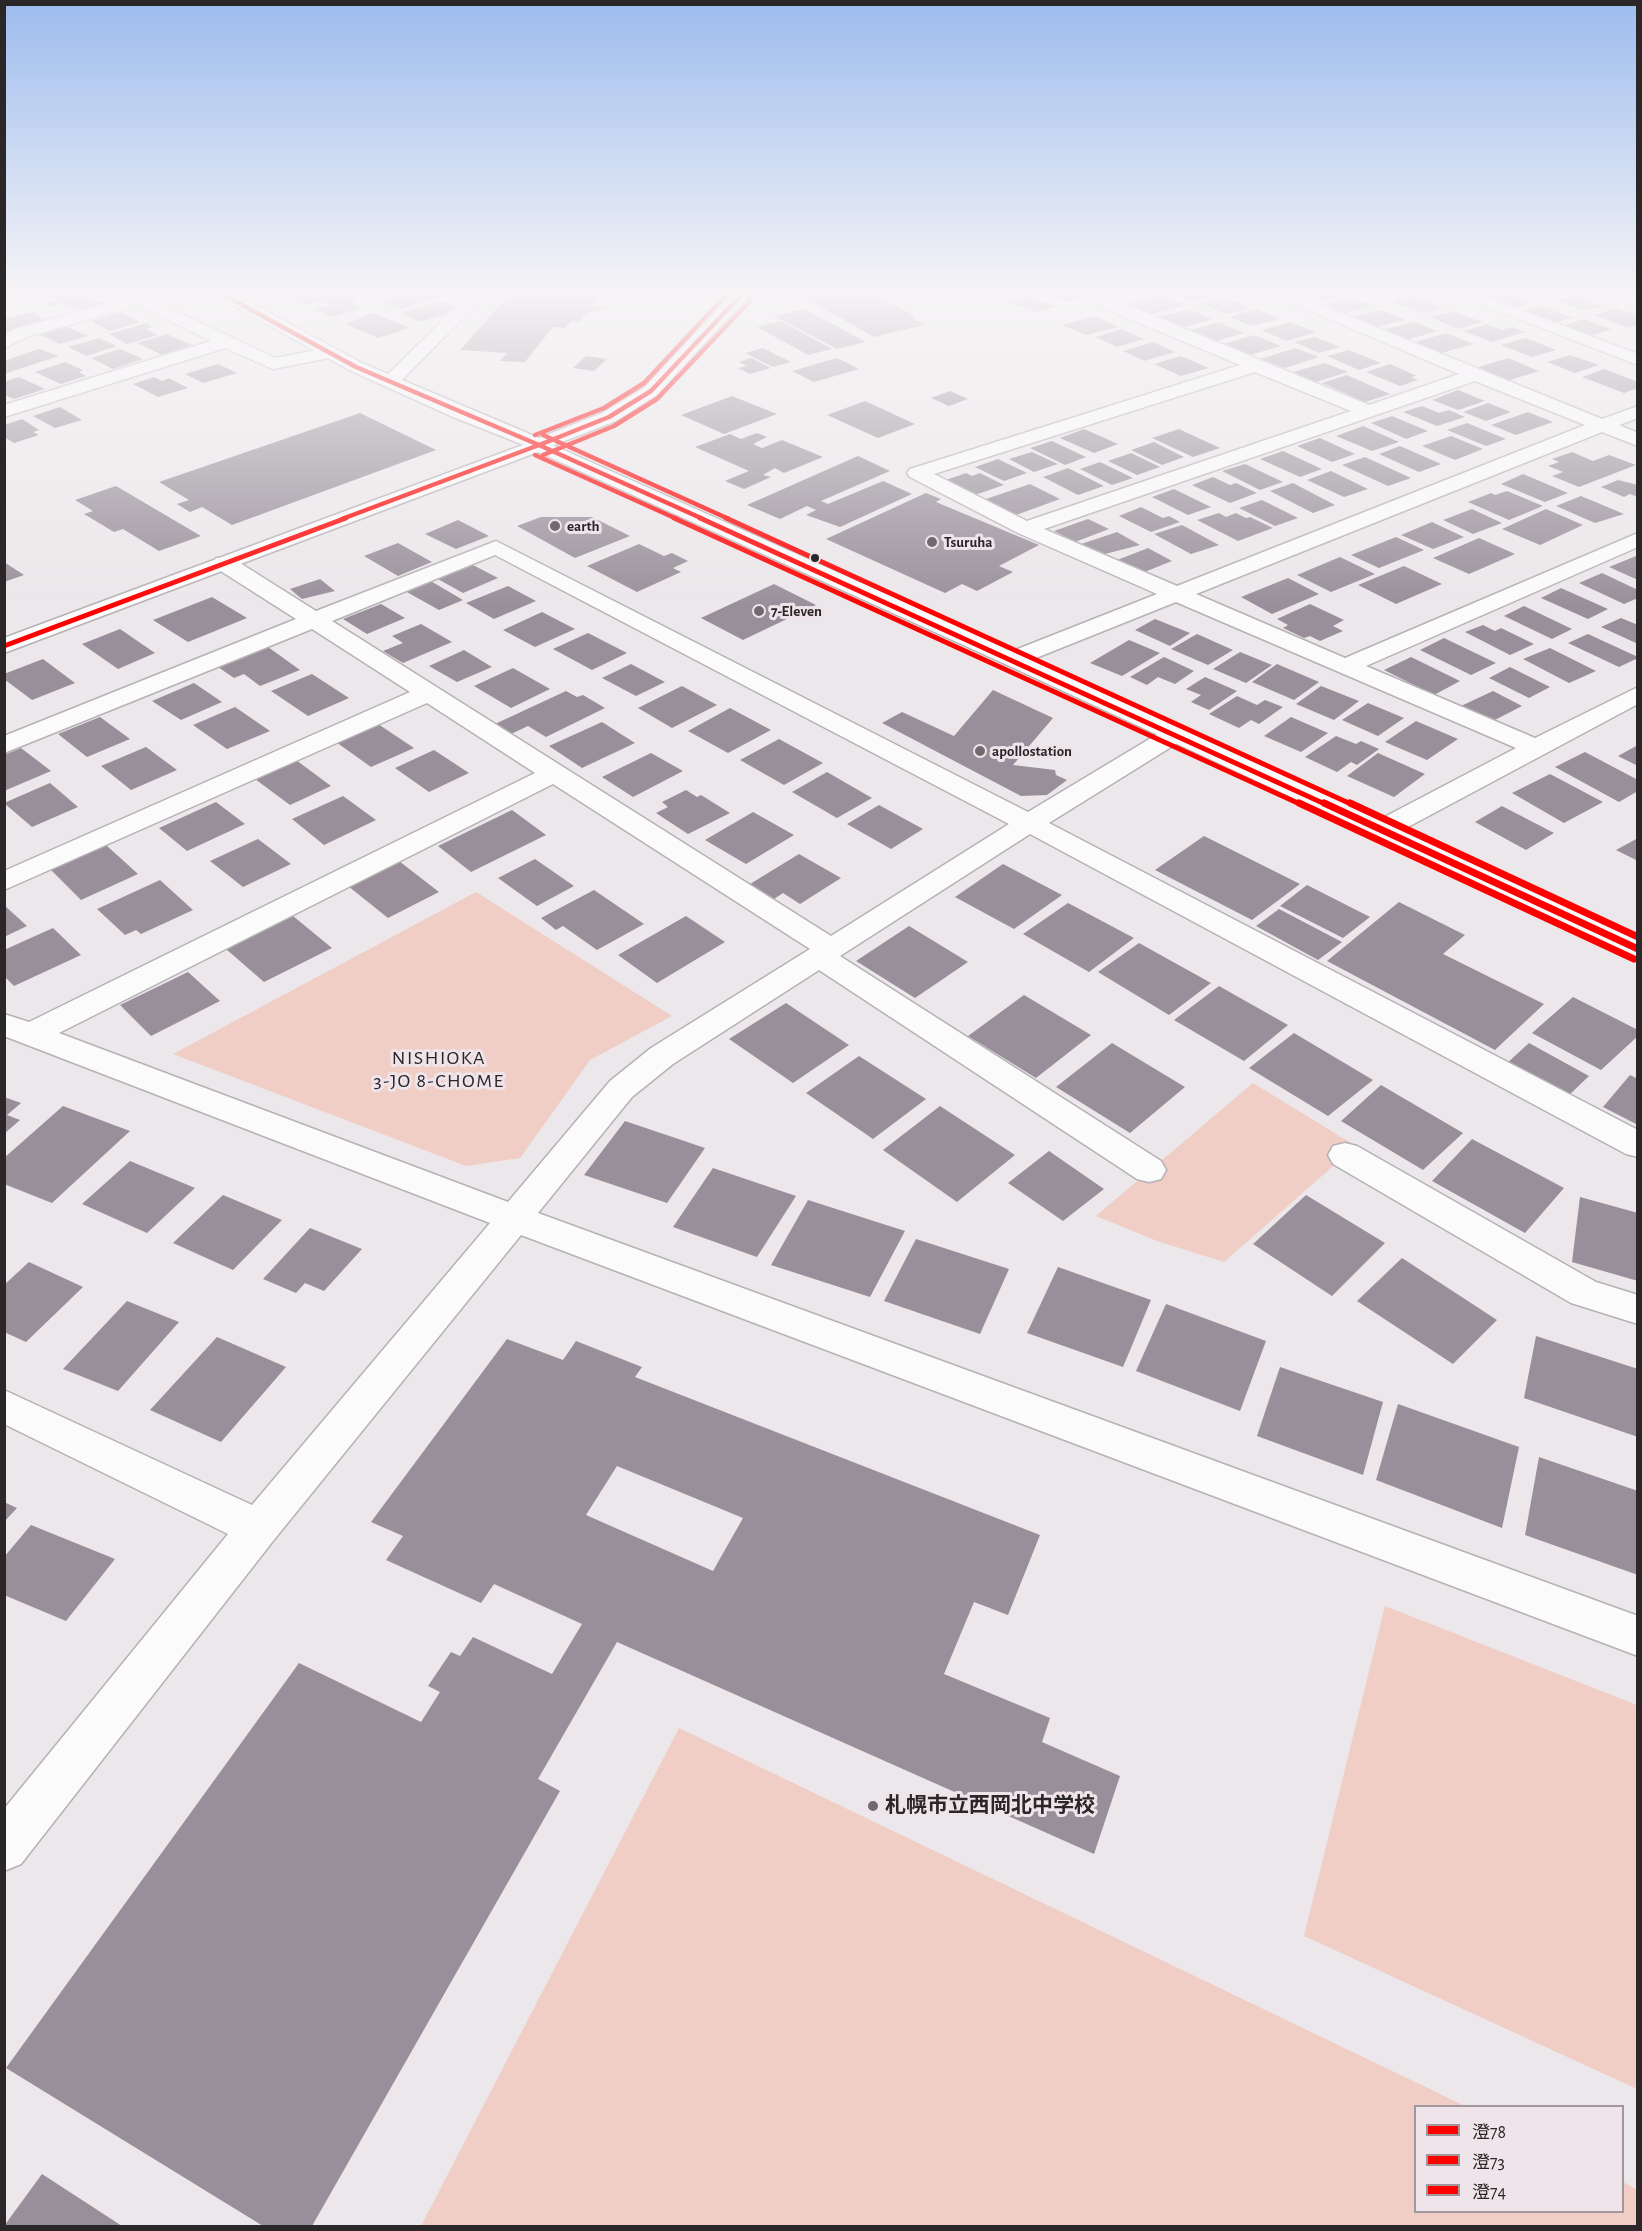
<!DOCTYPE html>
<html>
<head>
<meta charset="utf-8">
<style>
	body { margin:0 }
	#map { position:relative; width:1642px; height:2231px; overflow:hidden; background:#ece7ea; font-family:"Alegreya Sans","Noto Sans JP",sans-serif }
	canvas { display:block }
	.frame { position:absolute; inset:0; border:6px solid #2b2729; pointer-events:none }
	.legend { position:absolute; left:1414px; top:2105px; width:210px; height:108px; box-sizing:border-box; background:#efe4ea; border:2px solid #a1989d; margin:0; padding:8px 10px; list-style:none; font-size:18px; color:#2b2729 }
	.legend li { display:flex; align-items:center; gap:12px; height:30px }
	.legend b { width:30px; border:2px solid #a1989d }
</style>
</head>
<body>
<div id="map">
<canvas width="1642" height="2231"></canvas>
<div class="frame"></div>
<ul class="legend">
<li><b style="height:8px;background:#f00"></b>澄78</li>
<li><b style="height:8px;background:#f00"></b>澄73</li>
<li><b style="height:8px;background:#f00"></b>澄74</li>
</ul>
</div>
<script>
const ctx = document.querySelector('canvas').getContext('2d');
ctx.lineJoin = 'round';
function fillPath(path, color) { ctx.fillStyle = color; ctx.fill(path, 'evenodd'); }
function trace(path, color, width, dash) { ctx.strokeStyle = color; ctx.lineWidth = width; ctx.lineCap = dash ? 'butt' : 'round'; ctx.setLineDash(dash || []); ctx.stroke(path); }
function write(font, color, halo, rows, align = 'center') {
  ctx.font = font + ' "Alegreya Sans","Noto Sans JP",sans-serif'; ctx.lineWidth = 6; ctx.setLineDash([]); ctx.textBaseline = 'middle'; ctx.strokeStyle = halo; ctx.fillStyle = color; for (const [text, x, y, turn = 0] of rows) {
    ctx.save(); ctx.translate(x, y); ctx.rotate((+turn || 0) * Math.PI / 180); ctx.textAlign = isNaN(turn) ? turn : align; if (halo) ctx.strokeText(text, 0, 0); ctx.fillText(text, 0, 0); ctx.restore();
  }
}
fillPath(new Path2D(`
	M476,892L672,1016L590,1060L520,1158L466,1166L173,1054Z
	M1253,1083L1356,1146L1224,1262L1157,1241L1096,1216Z
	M1385,1606L1637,1705V2089L1304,1936Z
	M679,1728L1465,2106H1416V2212H1622L1623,2182L1637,2190V2226H421Z`), '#f0cec6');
fillPath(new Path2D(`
	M51,294H85L108,306L83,313L64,303L51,306L45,303L57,300L48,295Z
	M297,294H343L358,302L352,303L362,308L332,317L315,309L329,305L321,301L305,305L288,297Z
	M398,294H437L441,296L400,309L378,301Z
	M510,294L599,297L591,306L609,308L587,313L580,321H571L565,328L553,327L525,362L500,361L507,353L460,350Z
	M798,294H874L917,317L912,318L925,325L874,337Z
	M1048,294H1073L1081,298L1066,302Z
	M1175,294H1217V295L1193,302Z
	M1309,294H1343V295L1323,301Z
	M1494,294H1510L1533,303L1516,308L1486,297Z
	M1163,295L1187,305L1152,314L1128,304Z
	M1414,295L1444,308L1423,313L1392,301Z
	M1575,295L1603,306L1584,311L1555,300Z
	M1030,296L1056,307L1037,312L1007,302Z
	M1225,297L1250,308L1226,314L1199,303Z
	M1350,297L1372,306L1342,314L1321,305Z
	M441,301L457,307L448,310L452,312L421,322L400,313Z
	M1541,306L1572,317L1551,324L1520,312Z
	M1616,308L1638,316V325L1629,328L1594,315Z
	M805,309L866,342L837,349L774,316Z
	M1189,309L1213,319L1182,328L1157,317Z
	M1256,309L1279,319L1252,326L1229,317Z
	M1382,310L1406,320L1377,327L1353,317Z
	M1453,311L1482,322L1458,329L1430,317Z
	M32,312L48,322L4,333V319Z
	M120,312L140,322L110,331L91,321Z
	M373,313L410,328L378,338L345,324Z
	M1094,316L1118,327L1086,335L1062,325Z
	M1584,319L1611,329L1590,336L1563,326Z
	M781,321L832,349L808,355L757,327Z
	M1219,322L1244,333L1216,341L1191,330Z
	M1290,322L1316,332L1287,341L1261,330Z
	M1414,322L1438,331L1406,340L1382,330Z
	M146,323L153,327L146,329L158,335L127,344L109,334Z
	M1487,324L1502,330L1512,327L1525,332L1492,342L1463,331Z
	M66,326L88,336L60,344L38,334Z
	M1122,329L1144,339L1117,347L1095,337Z
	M1446,333L1473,344L1438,354L1412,343Z
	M167,334L192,345L162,355L137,343Z
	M1254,335L1281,346L1250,355L1223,344Z
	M1315,337L1340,347L1319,353L1294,342Z
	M99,338L117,346L87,356L68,347Z
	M1526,338L1556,350L1532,357L1501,345Z
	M1153,342L1175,352L1144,361L1123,351Z
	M763,348L791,362L773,367L745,353Z
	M1295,348L1319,357L1285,368L1261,359Z
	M39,349L59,356L4,374V361Z
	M120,349L143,359L113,369L91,358Z
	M1349,350L1381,363L1359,370L1327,356Z
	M1570,355L1599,365L1575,373L1547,362Z
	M586,356L607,359L594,371L573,368Z
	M1181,356L1209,368L1181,376L1154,364Z
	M751,358L771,368L750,374L738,368L747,366L739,362Z
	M837,358L859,369L814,382L792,371Z
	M1508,358L1539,371L1507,381L1476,368Z
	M65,362L83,370L79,372L86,376L61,384L35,372Z
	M1325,363L1348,372L1316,382L1293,372Z
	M218,364L237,373L203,383L185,374Z
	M1390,364L1417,376L1411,377L1418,380L1400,386L1366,372Z
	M1604,369L1638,382V388L1624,393L1582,377Z
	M1347,375L1390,394L1365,402L1322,383Z
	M19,377L45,389L14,399L4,395V382Z
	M154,377L162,381L169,378L188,388L158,397L133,384Z
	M1458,390L1485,401L1458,410L1432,400Z
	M950,391L968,399L949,406L931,398Z
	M732,396L777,414L724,434L681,415Z
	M865,401L915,424L878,438L827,415Z
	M1488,403L1511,412L1486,421L1463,412Z
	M1422,406L1439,413L1449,410L1465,417L1437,426L1403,412Z
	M60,407L82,420L55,428L33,416Z
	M1528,412L1553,422L1516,435L1491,425Z
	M360,413L436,450L232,525L202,507L190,512L177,504L189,500L159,482Z
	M1392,416L1428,431L1406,439L1371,423Z
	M22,419L39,430L33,432L39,435L14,443L4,437V425Z
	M1467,423L1506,439L1486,446L1447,430Z
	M1363,426L1399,442L1372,451L1336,436Z
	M1084,429L1118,444L1094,453L1060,438Z
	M1179,429L1220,448L1193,457L1152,438Z
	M757,433L767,437L753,444L762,448L782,440L823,457L784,473L775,468L763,475L771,477L744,489L725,481L749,471L695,447L730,434L741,439Z
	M1451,436L1483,449L1455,460L1422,446Z
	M1320,438L1355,454L1332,462L1297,446Z
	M1052,441L1086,457L1065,465L1030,448Z
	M1154,442L1184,457L1162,465L1131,450Z
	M1400,446L1441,464L1419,472L1379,454Z
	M1283,451L1322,469L1300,477L1260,459Z
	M1032,452L1058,464L1034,472L1009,459Z
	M1572,452L1593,461L1609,455L1636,465L1579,487L1552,476L1563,472L1548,466L1559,462L1552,459Z
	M1131,453L1160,467L1137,475L1108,461Z
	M858,456L890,471L821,501L828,504L883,481L912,494L840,527L806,515L816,510L807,506L780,519L747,505Z
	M1365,457L1411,478L1388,486L1342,465Z
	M998,459L1027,473L1004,481L975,467Z
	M1100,462L1133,478L1112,485L1080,469Z
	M1245,464L1283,482L1260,490L1222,471Z
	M1068,468L1104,486L1078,495L1043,477Z
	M1331,471L1368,489L1344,497L1307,480Z
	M966,473L972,476L980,473L1004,485L975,495L946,480Z
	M1523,474L1568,493L1545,502L1501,484Z
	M1213,477L1230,485L1236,483L1257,493L1230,503L1192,485Z
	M1618,480L1638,485V497L1630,494L1624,497L1601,487Z
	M1293,483L1335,505L1313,513L1270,491Z
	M1030,484L1060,499L1016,515L986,499Z
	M116,486L201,536L159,551L123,529L114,532L84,514L93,511L75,500Z
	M1174,489L1211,507L1188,515L1152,497Z
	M1507,491L1543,506L1509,520L1468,502L1491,493L1495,495Z
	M926,493L941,499L936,502L1039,545L999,566L1013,572L977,591L962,584L945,593L826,539Z
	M1581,496L1624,514L1595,523L1556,506Z
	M1262,500L1298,518L1275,526L1239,508Z
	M1141,507L1163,518L1169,516L1180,522L1151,532L1119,516Z
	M1472,509L1502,523L1473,534L1443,520Z
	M1546,509L1583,525L1540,545L1502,529Z
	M1219,513L1226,517L1236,513L1246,518L1250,517L1273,528L1238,541L1197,520Z
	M541,517H592L630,536L575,558L517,526Z
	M1088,519L1109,529L1075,542L1054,531Z
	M458,520L489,536L456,549L425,534Z
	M1432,522L1464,537L1433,549L1401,535Z
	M1182,525L1219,545L1191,554L1154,534Z
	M1117,532L1140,545L1101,555L1081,544Z
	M1396,537L1424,550L1379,568L1351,555Z
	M1479,538L1515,554L1469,574L1433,558Z
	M398,543L432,562L398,576L364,556Z
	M639,544L664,556L672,553L688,561L673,568L681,572L637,592L587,566Z
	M1148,548L1172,561L1142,573L1112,562Z
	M1636,556L1638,580L1609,567Z
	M1340,557L1375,574L1331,592L1297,575Z
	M4,562L24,575L4,582Z
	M471,564L498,578L463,593L436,578Z
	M1404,566L1442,584L1396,604L1358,585Z
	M1602,573L1638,590V598L1624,604L1579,583Z
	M1288,578L1319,594L1272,614L1241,597Z
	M320,579L335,591L302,599L290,589Z
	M429,580L463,600L439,610L405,591Z
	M774,584L816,605L743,640L701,618Z
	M508,586L536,601L494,619L466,603Z
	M1561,588L1608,609L1588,619L1541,598Z
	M212,597L247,618L188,642L153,620Z
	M381,604L405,618L367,634L343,619Z
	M1310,604L1344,620L1333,626L1343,631L1320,641L1310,636L1304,638L1283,628L1288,625L1277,619Z
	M1524,606L1572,629L1552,639L1504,616Z
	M542,612L575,629L535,647L503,630Z
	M1621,618L1638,625V644L1601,627Z
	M1155,619L1190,633L1170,646L1135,630Z
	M421,624L452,642L403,663L383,651L403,643L392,636Z
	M1483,625L1495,631L1501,628L1534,644L1510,655L1465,632Z
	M120,629L155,653L118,669L82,644Z
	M588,633L627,653L592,670L553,649Z
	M1197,634L1233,650L1208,665L1171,649Z
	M1588,634L1638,657V658L1619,667L1568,643Z
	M1444,638L1496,663L1471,675L1420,650Z
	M1129,640L1160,653L1122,676L1090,663Z
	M268,647L300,670L260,686L244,674L234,678L218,667Z
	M1550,648L1596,671L1569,683L1523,659Z
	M464,650L492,667L457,682L429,666Z
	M1240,652L1272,665L1246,683L1213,669Z
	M1164,657L1194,671L1175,684L1158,677L1147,685L1130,677Z
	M1411,657L1460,681L1434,695L1384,670Z
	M43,659L75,683L32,700L4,679V674Z
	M631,664L665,682L636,696L602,678Z
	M1277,664L1319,682L1294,700L1252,682Z
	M1510,667L1550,687L1529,698L1489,678Z
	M513,668L550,689L511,708L474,686Z
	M312,674L349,698L308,716L271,691Z
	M1205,677L1237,691L1209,710L1191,702L1201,695L1186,689Z
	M194,683L222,702L181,720L152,701Z
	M682,686L717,705L672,728L638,708Z
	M1321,686L1359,701L1334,720L1296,704Z
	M993,690L1053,718L1013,765L1055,770L1056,775L1067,780L1047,795L1021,796L882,723L902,712L954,736Z
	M566,691L577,697L583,695L605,708L546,737L528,726L511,734L495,724Z
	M1493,691L1522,706L1491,722L1461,706Z
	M1237,696L1257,705L1265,700L1283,707L1259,724L1251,720L1239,728L1209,714Z
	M1368,703L1404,718L1378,736L1342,720Z
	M235,707L270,731L227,749L193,725Z
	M730,708L771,730L728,753L688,731Z
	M100,717L130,739L87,757L58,734Z
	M1291,717L1328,733L1301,752L1264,736Z
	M1416,721L1458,739L1427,760L1385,742Z
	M602,722L635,743L582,768L549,746Z
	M378,724L414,748L371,767L336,742Z
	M1336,736L1356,744L1361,741L1379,749L1357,765L1351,762L1337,772L1305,757Z
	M779,739L823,763L784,785L740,760Z
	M1638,745V766L1618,756Z
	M146,747L177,770L131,790L101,766Z
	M21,748L51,771L4,791V755Z
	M434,750L469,773L429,792L395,768Z
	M1585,752L1638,780V791L1619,802L1555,767Z
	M651,753L683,771L633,797L602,777Z
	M1378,753L1425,774L1394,797L1347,776Z
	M296,760L331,786L290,805L255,779Z
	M827,772L872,798L837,818L792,792Z
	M1550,774L1603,802L1564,823L1512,793Z
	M50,783L78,807L32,827L4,803Z
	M686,790L697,797L701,795L730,813L688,834L656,813L668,807L662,802Z
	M343,796L376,820L324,845L292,819Z
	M216,802L245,824L187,851L159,828Z
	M879,805L923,829L891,849L847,824Z
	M1502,806L1554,833L1526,850L1475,822Z
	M512,810L546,835L471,872L438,846Z
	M753,812L794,835L746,864L705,840Z
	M1204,836L1300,884L1252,920L1155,870Z
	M1638,838V861L1616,850Z
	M258,839L291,864L243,887L210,861Z
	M106,845L138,874L81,900L50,869Z
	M799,854L841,878L800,904L783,893L774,899L750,884Z
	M535,859L574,886L537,906L498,878Z
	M399,861L439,892L388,918L348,886Z
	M1003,864L1062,895L1014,929L955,897Z
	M160,880L193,910L141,934L136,930L125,935L97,909Z
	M1307,885L1370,917L1343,938L1280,906Z
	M594,890L644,924L597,950L563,926L556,930L541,918Z
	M1399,902L1465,935L1443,954L1544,1004L1495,1050L1327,961Z
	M1068,903L1134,938L1089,972L1023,934Z
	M4,905L27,926L4,937Z
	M1279,909L1342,942L1318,960L1256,926Z
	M293,916L332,948L264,982L226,949Z
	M686,916L725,942L657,983L618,955Z
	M909,926L968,962L915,998L856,961Z
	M53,928L81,955L14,986L4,976V950Z
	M1139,943L1211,983L1169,1015L1098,972Z
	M188,972L220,1001L151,1036L120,1005Z
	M1219,986L1288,1025L1244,1061L1174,1020Z
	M1024,995L1091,1035L1036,1078L968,1036Z
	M1573,997L1638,1030V1036L1601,1070L1532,1033Z
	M786,1003L849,1045L793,1083L729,1039Z
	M1294,1033L1373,1080L1328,1116L1249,1068Z
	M1112,1043L1185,1087L1130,1133L1056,1087Z
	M1529,1043L1589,1076L1566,1098L1505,1065Z
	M859,1056L926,1099L873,1139L806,1093Z
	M1630,1075L1638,1079V1125L1603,1107Z
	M1381,1085L1463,1133L1423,1170L1341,1121Z
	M4,1097L21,1103L7,1115L20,1120L4,1134Z
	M63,1106L130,1131L52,1203L4,1184V1158Z
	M940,1106L1015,1155L957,1202L883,1150Z
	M625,1121L705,1148L667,1203L584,1175Z
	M1472,1139L1564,1188L1525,1233L1432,1181Z
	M1049,1151L1104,1189L1063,1221L1008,1183Z
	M130,1161L195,1188L147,1233L82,1204Z
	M713,1168L796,1196L757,1257L673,1227Z
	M223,1195L282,1220L233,1270L173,1243Z
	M1306,1195L1385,1243L1332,1296L1253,1244Z
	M1580,1197L1638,1213V1281L1572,1262Z
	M808,1200L905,1231L870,1297L771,1265Z
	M310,1228L362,1249L324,1291L305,1283L296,1293L263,1279Z
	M916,1239L1009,1269L980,1334L884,1301Z
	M1402,1258L1497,1320L1453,1364L1357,1301Z
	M29,1262L83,1287L26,1342L4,1332V1285Z
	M1058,1267L1151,1300L1123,1367L1027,1333Z
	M127,1301L179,1322L118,1391L63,1369Z
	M1166,1304L1266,1341L1240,1411L1136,1371Z
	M1536,1336L1638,1369V1437L1524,1398Z
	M217,1337L286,1367L221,1442L150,1410Z
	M507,1339L563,1360L576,1341L642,1367L635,1377L1040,1535L1008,1615L974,1602L944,1674L1050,1718L1042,1742L1120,1776L1094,1854L617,1642L538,1779L560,1791L312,2226H263L6,2068L299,1663L421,1722L440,1692L428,1686L451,1652L460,1656L473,1637L552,1674L582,1624L494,1584L481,1603L386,1560L403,1536L371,1522ZM617,1466L743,1518L713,1571L586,1515Z
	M1280,1367L1383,1402L1363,1475L1257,1436Z
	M1398,1404L1519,1447L1502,1528L1376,1480Z
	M1539,1457L1638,1491V1575L1525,1535Z
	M4,1502L17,1508L4,1522Z
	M31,1525L115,1559L66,1621L4,1595V1557Z
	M42,2174L122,2226H4Z`), '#988f9a');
const street = new Path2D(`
	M118,294H140L275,358L328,348L337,353L334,357L273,369L225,348L4,417V405L211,341L137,305L27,337L4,348V335L15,329L123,299Z
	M454,294H477L482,299L396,386H384L381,382L384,378L463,300Z
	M1123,294H1149L1125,304L1369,405L1459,374L1270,294H1294L1602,419L1638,406V418L1619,425L1638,433V446L1602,432L1196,594L1345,658L1638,533V547L1366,666L1535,738L1638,687V704L1393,835L1383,837L1373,835L1369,829L1373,823L1516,748L1176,602L1021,664H1005L1001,659L1005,654L1157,594L1018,533L910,477L907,473L910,469L1240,365L1104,308L1102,304L1104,300ZM1255,372L1351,411L1027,521L934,474ZM1475,381L1585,425L1177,586L1044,529Z
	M1454,294H1478L1638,354V365Z
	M1610,294L1638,295V306L1612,297Z
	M496,541L1028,812L1166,729L1175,726L1184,729L1188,734L1184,739L1049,823L1638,1130V1157L1626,1154L1030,834L840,956L1161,1161L1166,1170L1161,1179L1149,1182L1137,1179L819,970L673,1064L632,1097L538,1213L1638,1616V1656L521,1235L273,1541L21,1864L4,1871V1809L228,1534L4,1424V1390L252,1505L490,1223L4,1036V1014L29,1022L535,773L427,703L4,890V871L410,692L312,629L4,753V736L296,619L216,568L213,563L216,558H232L316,611ZM495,555L1009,824L831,936L332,621ZM553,784L810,949L651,1048L610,1081L508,1202L59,1033Z
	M1345,1143L1357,1146L1596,1282L1638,1295V1324L1571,1303L1333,1164L1328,1155L1333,1146Z`);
const secondary = new Path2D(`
	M539,439L1021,654L1638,937V958L1005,664L538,452L4,653V638Z`);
const primary = new Path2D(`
	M213,294H235L362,363L539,438L602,413L645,387L732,294H750L657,395L616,421L539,451L453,417L349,370Z`);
trace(street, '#b5b1b4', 3);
trace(secondary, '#b5b1b4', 3);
trace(primary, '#b5b1b4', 3);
fillPath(street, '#fcfbfc');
fillPath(secondary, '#fcfbfc');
fillPath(primary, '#fcfbfc');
trace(new Path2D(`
	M539,445L703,519
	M342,519L539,445`), '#f00', 4.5);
trace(new Path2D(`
	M700,518L1327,805
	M4,646L346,518`), '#f00', 5);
trace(new Path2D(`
	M1324,803L1638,949`), '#f00', 7);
trace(new Path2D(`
	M535,455L677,519
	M543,455L614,426L657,399L750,301`), '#f00', 4.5);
trace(new Path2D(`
	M674,518L1302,805`), '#f00', 5);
trace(new Path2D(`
	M1299,803L1634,959`), '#f00', 7);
trace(new Path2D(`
	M535,435L604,408L644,383L727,294
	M543,435L729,519`), '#f00', 4.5);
trace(new Path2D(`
	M726,518L1353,805`), '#f00', 5);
trace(new Path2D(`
	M1350,803L1638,937`), '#f00', 7);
trace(new Path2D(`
	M222,294L356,367L539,445
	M539,445L609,417L651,391L742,294`), '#f00', 4.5);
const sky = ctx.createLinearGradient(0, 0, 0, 607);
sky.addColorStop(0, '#9dbcee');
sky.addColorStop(0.48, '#f6f4f6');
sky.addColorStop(1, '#f6f4f600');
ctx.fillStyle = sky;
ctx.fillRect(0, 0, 1642, 607);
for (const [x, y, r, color] of [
	[555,526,6,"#6f6a6d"],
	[932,542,6,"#6f6a6d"],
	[815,558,5,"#2b2729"],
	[759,611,6,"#6f6a6d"],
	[980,751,6,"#6f6a6d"],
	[873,1806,6,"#6f6a6d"]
]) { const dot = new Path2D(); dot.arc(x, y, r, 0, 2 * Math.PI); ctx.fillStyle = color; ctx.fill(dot); trace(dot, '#efe4ea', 2); }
write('bold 15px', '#2b2729', '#efe4ea', [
	["earth",567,526],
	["Tsuruha",944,542],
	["7-Eleven",771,611],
	["apollostation",992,751]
], 'left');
ctx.letterSpacing = '1.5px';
write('20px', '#2b2729', '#efe4ea', [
	["NISHIOKA",439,1058],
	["3-JO 8-CHOME",439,1081]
]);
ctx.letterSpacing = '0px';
write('bold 21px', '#2b2729', '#efe4ea', [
	["札幌市立西岡北中学校",885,1806]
], 'left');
</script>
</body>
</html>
